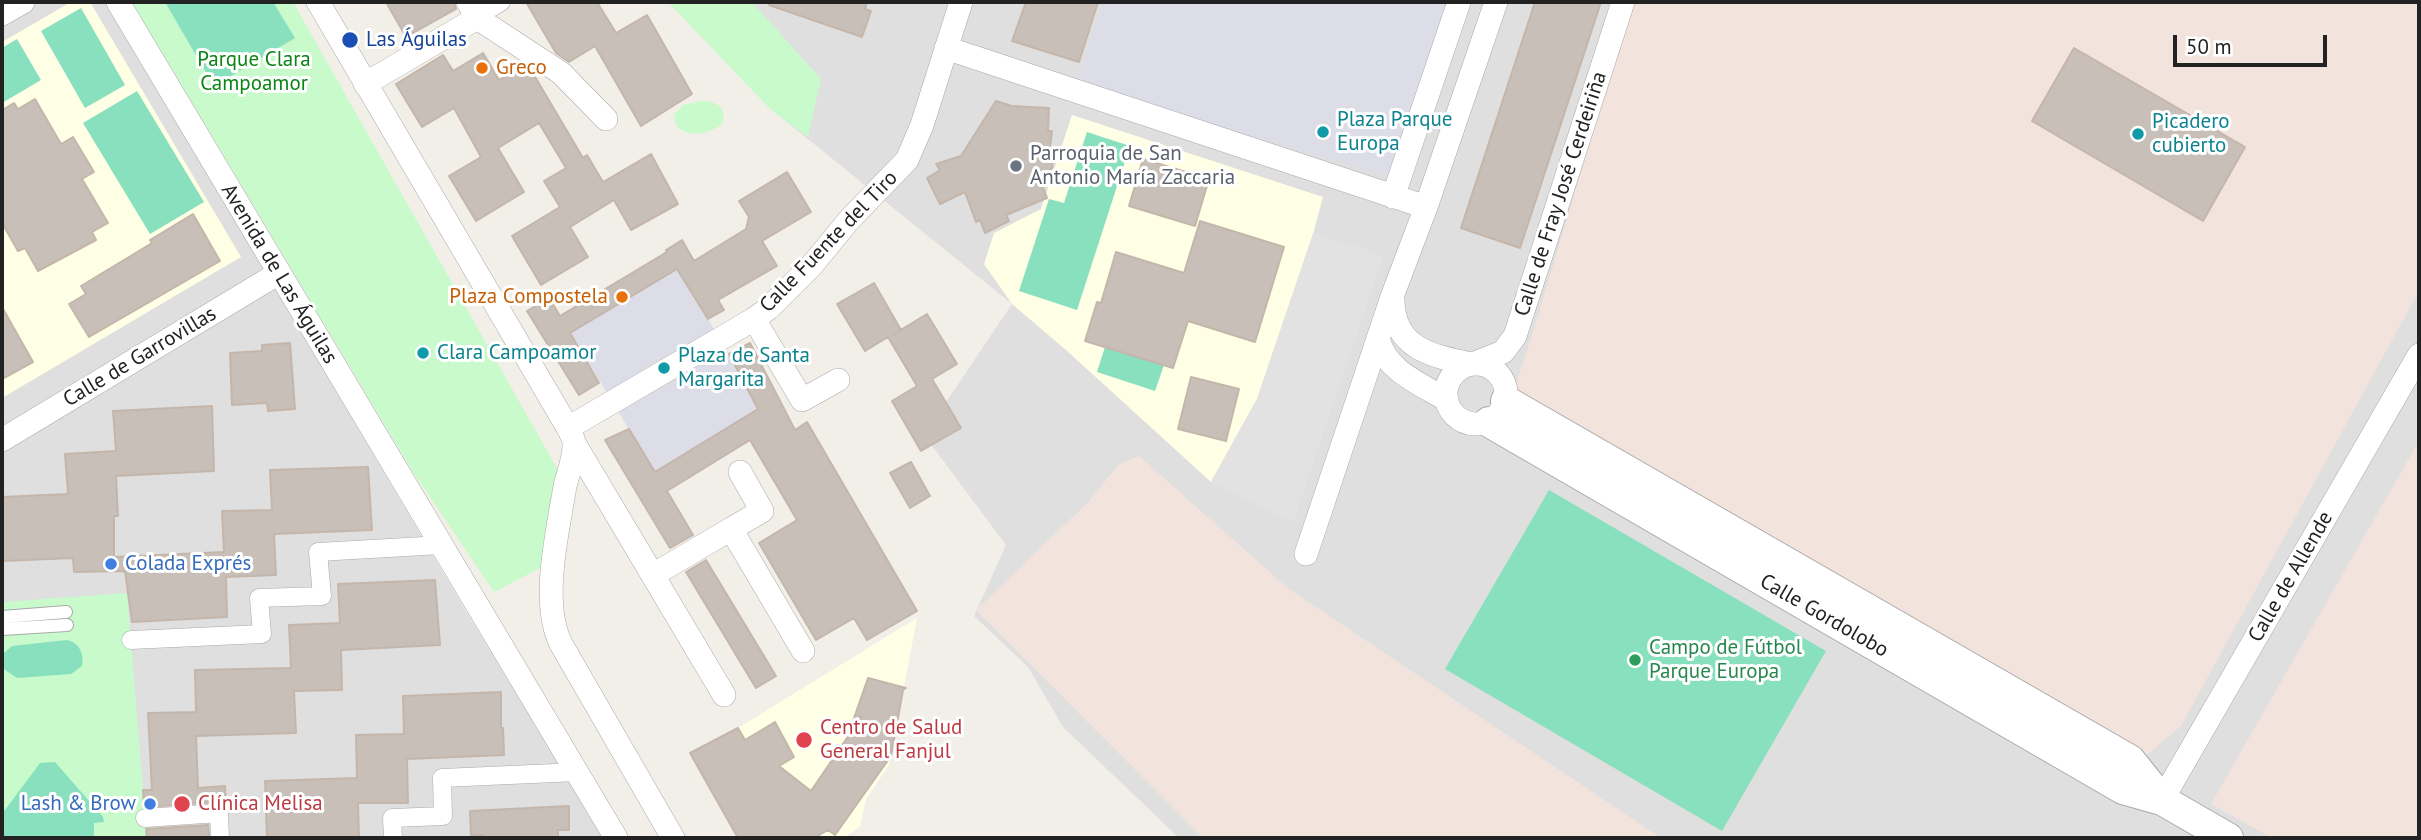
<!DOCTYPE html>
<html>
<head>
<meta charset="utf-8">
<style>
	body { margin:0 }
	#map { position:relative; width:2421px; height:840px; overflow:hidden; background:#f2efe9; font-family:"PT Sans",sans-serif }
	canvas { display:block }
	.frame { position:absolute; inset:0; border:4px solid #222; pointer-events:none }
	.scale { position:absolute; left:2173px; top:35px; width:154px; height:32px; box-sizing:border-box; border:4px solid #222; border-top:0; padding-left:9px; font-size:21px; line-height:24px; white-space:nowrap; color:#222; -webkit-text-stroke:5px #fff; paint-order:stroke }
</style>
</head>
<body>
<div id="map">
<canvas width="2421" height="840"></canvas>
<div class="frame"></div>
<div class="scale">50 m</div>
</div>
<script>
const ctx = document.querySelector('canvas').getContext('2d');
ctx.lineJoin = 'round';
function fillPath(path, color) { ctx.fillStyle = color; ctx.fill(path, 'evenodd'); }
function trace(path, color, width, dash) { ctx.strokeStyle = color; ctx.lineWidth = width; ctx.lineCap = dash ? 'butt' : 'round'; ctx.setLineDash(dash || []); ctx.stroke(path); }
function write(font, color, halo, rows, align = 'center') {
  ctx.font = font + ' "PT Sans",sans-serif'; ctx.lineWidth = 6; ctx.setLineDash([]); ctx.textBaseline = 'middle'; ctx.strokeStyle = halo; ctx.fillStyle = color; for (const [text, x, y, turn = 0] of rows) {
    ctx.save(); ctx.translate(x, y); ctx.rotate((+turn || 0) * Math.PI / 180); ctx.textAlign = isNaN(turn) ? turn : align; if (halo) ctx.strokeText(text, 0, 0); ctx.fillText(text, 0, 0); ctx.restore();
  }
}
fillPath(new Path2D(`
	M2,2H106L464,608L604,838H2Z
	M668,2H2419V838H1176L1177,836L1063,727L1028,667L974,616L1006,545L924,435L1012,304L772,110Z`), '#e0dfdf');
fillPath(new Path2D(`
	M71,2H90L241,257L2,398V42Z
	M1072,115L1323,197L1313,234L1257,399L1211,482L1066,350L1012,304L984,264L994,233L1041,209Z
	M917,618L889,765L866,799L860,827L843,838H746L755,833L747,819L732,827L721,808L726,806L718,791L713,793L690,753L738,728Z`), '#ffffe5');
fillPath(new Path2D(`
	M1632,2H2419V291L2181,726L2147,755L1513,393L1534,329Z
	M2419,441V838H2272L2211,804Z
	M1139,456L1289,589L1661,838H1203L976,610L1089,501L1118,465Z`), '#f3e3dd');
fillPath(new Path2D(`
	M132,2H293L558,470L544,566L494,592L411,469Z
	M668,2H752L821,79L808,137L771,110Z
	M701,101C715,101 728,106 722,124C708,136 675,140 674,115L683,105Z
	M127,593L147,838H2V602Z`), '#c8facc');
fillPath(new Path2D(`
	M165,2H273L295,38L214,86Z
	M81,8L125,85L85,108L41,31Z
	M17,39L41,80L2,103V48Z
	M137,91L204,202L150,234L83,123Z
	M1087,132L1130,146L1077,310L1019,291L1049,199L1064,203Z
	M1105,347L1164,365L1155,391L1097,372Z
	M1549,490L1826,651L1722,831L1445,669Z
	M67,640C80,643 84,654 82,666L71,674L17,678L5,670L2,664L3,654L12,646Z
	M55,762L103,817L104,822L94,823V838H2V814L40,763Z`), '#88e0be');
fillPath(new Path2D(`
	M1313,234L1365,248L1383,258L1293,522L1211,482L1257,399Z`), '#e2e2e2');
fillPath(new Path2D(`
	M1103,2H1453L1395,178L1075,85Z
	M666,250L729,354L770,429L747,416L655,472L560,316L660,256Z`), '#dddde8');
const building = new Path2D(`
	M386,2H454L456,9L406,37Z
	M526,2H597L616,33L647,15L692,94L641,126L595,46L569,62L556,53Z
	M770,2H867L865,9L871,11L862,37L769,5Z
	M1026,2H1098L1079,62L1012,41Z
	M1535,2H1601L1520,248L1461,228Z
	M2074,48L2245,147L2203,221L2032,121Z
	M483,53L499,80L524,65L531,70L583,158L587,155L603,182L651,154L678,204L631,230L614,200L570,227L588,257L541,285L512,236L560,207L544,181L566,168L539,123L498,148L524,192L476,221L449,176L481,157L454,108L422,127L396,84L443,55L453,71Z
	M35,99L61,144L73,137L94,172L82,179L108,223L92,232L96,240L38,271L25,248L18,251L2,223V110L14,103L18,109Z
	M996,101L1012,106L1049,108L1048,131H1052L1049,156H1053L1052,168L1040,179L1047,198L1006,215L1009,221L985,233L980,220L976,222L965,192L940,204L927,178L940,170L936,164L961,156Z
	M1143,159L1209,179L1195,226L1129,206Z
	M787,172L811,212L762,241L777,266L718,300L724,310L708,319L677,269L570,333L599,383L579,395L527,311L549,298L560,316L667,252L666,250L682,240L694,261L746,229L749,217L739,201Z
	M193,214L220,261L89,337L69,304L86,294L81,286L152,243L150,240Z
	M1200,221L1284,247L1255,342L1188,321L1173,368L1085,341L1097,302L1101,303L1116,252L1184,273Z
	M874,283L901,330L894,334L927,314L957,364L932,379L961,428L921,451L892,401L917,386L888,337L865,351L837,304Z
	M2,307L33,362L2,379Z
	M290,343L295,409L268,411L267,403L232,405L230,353L262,351V345Z
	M750,343L795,430L807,422L917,611L867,640L854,618L816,640L759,543L797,520L750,440L667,491L693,535L670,548L605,440L629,429L655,472L758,409L729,354Z
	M1191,377L1239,389L1226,441L1178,429Z
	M212,406L214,471L116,476L118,516H114V557L224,552L222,511L272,510L270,470L368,467L372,530L274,534L276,575L226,577L227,617L132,622L125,571L74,572L73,558L2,561V497L68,494L65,454L116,451L113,411Z
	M911,462L930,496L910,508L890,473Z
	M706,560L776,676L756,688L686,572Z
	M435,580L440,645L341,650L342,690L294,691L296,733L196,736L198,788L225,786L226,804L218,802L144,807L143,790H152L148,713L196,712L195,670L291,668L289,625L340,623L338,584Z
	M868,678L906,688L903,690L891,756L835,835L828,830L814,838H738L690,753L738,728L745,740L775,722L794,757L779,766L811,791L862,716L853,721Z
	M501,692V728H503L504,755L407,759L408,803H358L359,838H267L265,781L357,778L356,735L404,734L403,696Z
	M569,806V830H558V838H485L484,835L471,836L470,811Z
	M208,825L209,838H147L146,829Z`);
fillPath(building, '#c7bfb8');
trace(building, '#c4b6ab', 2);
const service = new Path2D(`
	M2,617L66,612
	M2,629L67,625`);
const pedestrian = new Path2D(`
	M489,9L501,2
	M131,640L262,634L259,598L322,596L318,552L442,545
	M145,818L219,813L220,838
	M393,838L392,818L443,816L442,778L578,772`);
const minor = new Path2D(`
	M118,2L616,838
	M318,2L568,428C570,432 574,439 574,443C575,456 568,474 565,486C558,531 540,602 561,644L673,838
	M468,2L477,18L561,73L606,119
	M2,14L23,2
	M946,48L1426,207L1393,294L1306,554
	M365,84L477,18
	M1393,197L1459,2
	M1426,207L1496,2
	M1393,301C1394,348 1431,356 1471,364
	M754,319L802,400L838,380
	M1378,338C1385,371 1421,384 1447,400
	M1446 394a30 30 0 1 1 60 0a30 30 0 1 1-60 0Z
	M1473,364L1503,352L1515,336L1623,2
	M568,428L754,319L769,308L813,264L849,220L907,160L922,125L961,2
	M2,440L279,273
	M574,443L724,695
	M731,529L762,511L740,472
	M653,575L731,529L803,651
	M2162,800L2419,355`);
const tertiary = new Path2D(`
	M1506,401L2130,760L2162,800
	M1489,422L2123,789L2162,800L2228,838`);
trace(service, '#a9a9a9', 14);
trace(pedestrian, '#a9a9a9', 19);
trace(minor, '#a9a9a9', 24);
trace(tertiary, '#a9a9a9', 32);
trace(service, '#fff', 12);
trace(pedestrian, '#fff', 18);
trace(minor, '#fff', 23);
trace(tertiary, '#fff', 30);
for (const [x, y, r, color] of [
	[350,40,9,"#1a4fb4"],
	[482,68,7,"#e8710a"],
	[1323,132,7,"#0f9aa8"],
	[2138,134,7,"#0f9aa8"],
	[1016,166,7,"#6b7280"],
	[622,297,7,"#e8710a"],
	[423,353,7,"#0f9aa8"],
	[664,368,7,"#0f9aa8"],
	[111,564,7,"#3f7fe0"],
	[1635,660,7,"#2e9e5b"],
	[804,740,9,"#e0444e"],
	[150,804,7,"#3f7fe0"],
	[182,804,9,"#e0444e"]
]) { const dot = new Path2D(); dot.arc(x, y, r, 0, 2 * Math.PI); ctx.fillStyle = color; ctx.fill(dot); trace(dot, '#fff', 2.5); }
write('21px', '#164399', '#fff', [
	["Las Águilas",366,40]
], 'left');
write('21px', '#0c8416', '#fff', [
	["Parque Clara",254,60],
	["Campoamor",254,84]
]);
write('21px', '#c56008', '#fff', [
	["Greco",496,68],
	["Plaza Compostela",608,297,"right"]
], 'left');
write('21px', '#0d838f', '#fff', [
	["Plaza Parque",1337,120],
	["Europa",1337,144],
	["Picadero",2152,122],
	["cubierto",2152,146],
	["Clara Campoamor",437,353],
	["Plaza de Santa",678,356],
	["Margarita",678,380]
], 'left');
write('21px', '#5b616d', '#fff', [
	["Parroquia de San",1030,154],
	["Antonio María Zaccaria",1030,178]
], 'left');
write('21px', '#222', '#fff', [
	["Calle de Fray José Cerdeiriña",1561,194,-72],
	["Calle Fuente del Tiro",829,242,-46],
	["Avenida de Las Águilas",279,274,59],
	["Calle de Garrovillas",140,357,-31],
	["Calle de Allende",2291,577,-60],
	["Calle Gordolobo",1824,616,30]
]);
write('21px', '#366cbe', '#fff', [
	["Colada Exprés",125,564],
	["Lash & Brow",136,804,"right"]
], 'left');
write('21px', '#27864d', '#fff', [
	["Campo de Fútbol",1649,648],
	["Parque Europa",1649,672]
], 'left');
write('21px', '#be3a42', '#fff', [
	["Centro de Salud",820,728],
	["General Fanjul",820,752],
	["Clínica Melisa",198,804]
], 'left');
</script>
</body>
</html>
